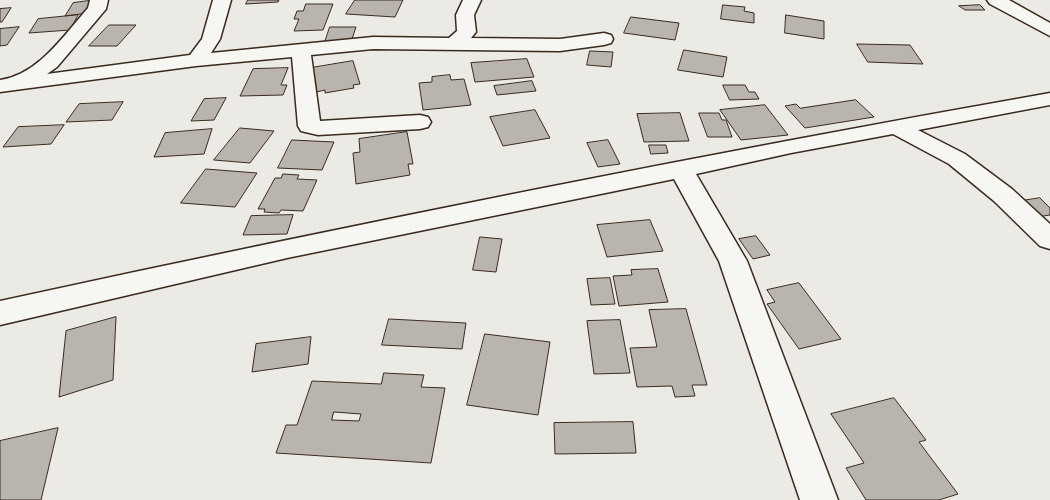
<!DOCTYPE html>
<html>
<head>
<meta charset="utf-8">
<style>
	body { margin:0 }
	canvas { display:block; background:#ebeae5 }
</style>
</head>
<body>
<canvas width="1050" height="500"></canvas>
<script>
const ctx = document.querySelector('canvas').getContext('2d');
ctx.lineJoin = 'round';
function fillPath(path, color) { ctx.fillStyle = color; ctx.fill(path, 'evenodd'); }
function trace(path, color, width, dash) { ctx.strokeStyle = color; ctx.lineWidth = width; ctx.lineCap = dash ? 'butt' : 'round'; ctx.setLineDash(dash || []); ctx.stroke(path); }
const building = new Path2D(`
	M95,0L88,13L65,16L73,3Z
	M248,0H279L278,2L246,4Z
	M355,0H403L395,17L346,14Z
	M306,4H333L323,30L294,31L299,19H294L297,11H303Z
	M723,5L745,7L744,11L754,13V23L721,19Z
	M980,5L985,10H965L959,6Z
	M11,8L2,22H0V9Z
	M78,15L70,30L29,33L38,19Z
	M786,15L824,21V39L785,33Z
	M631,17L679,23L675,40L624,33Z
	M109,25H136L117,46H89Z
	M19,27L7,45L0,46V29Z
	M330,27H356L351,42H325Z
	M857,44L910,45L923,64L868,62Z
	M684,50L727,57L723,77L678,70Z
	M590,51L613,52L611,67L587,65Z
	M527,59L534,77L475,82L471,63Z
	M353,61L360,84L353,85L354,88L325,93V90L316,92L311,68Z
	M288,68L281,85H287L283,95L240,96L253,69Z
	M450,75L451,80L464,79L471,105L423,110L419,83L432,82V77Z
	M532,81L536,91L497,95L494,86Z
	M723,85H745L749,92H755L759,99L730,100Z
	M226,98L214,120L191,121L204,99Z
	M856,100L874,117L805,128L785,106L796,104L800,108Z
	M123,102L112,120L66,122L79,104Z
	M765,105L788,135L741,140L720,110Z
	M535,110L550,138L503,146L490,117Z
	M680,113L689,141L644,142L637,114Z
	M699,113H719L722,120H726L732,137H708Z
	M64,125L51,144L3,147L18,127Z
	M240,128L274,131L250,163L214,160Z
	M212,129L204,154L154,157L165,133Z
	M407,132L413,164H408L410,175L356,184L353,153L360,152L359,139Z
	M292,140L334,142L322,170L278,168Z
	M608,140L620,164L598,167L587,143Z
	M649,145H666L668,153L651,154Z
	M206,169L257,173L235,207L181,203Z
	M283,174L299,175L297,179L317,180L303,211L281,210L279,213L264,212L265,209H258L275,178H281Z
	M1040,198L1050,208V215L1037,217L1021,201Z
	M293,215L287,234L243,235L251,216Z
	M650,220L663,251L607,257L597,225Z
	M756,236L770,255L753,259L739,239Z
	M480,237L502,239L496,272L473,270Z
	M658,269L668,302L619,306L613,276L632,275L631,270Z
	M610,278L615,304L591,305L587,279Z
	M799,283L841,339L799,349L767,304L775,302L767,290Z
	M686,309L707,385H692L695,396L675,397L672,386L637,387L630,348L657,347L649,310Z
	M116,317L113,380L59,397L66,331Z
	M389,319L466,323L462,349L382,345Z
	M620,320L630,373L594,374L587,321Z
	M485,334L550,342L538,415L467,405Z
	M311,337L308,364L252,372L256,344Z
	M384,373L424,375L421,387L445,388L431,463L276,453L286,425H297L312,381L381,384ZM334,412L361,414L359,421L332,420Z
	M894,398L926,440L919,442L958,494L939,500H866L846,468L864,463L831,414Z
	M633,422L636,453L555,454L554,423Z
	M58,428L41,500H0V441Z`);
fillPath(building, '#bab4ae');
trace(building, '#3b2a1e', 1);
const minor = new Path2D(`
	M90,0H108L106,9L57,67L47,74L190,55L202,39L213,0H231L220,39L211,53L373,37L449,38L457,31L456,15L463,0H481L474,15L476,32L471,38L560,39L604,33L611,35L613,39L611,43L604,45L560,51L373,49L311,55L320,121L420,115L428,117L431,122L428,127L420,129L318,135L301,131L298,126L292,57L196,66L0,92V80C38,75 64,35 88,8Z
	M987,0H1009L1050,23V36L990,4Z
	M1050,93V105L918,130L965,154L1012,189L1050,224V249L1040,246L994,201L949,164L893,134L791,153L696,174L747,261L838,500H800L719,261L674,179L287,258L0,325V301C349,225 699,155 1050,93Z`);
trace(minor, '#3b2a1e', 3);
fillPath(minor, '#f6f6f2');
</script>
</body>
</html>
